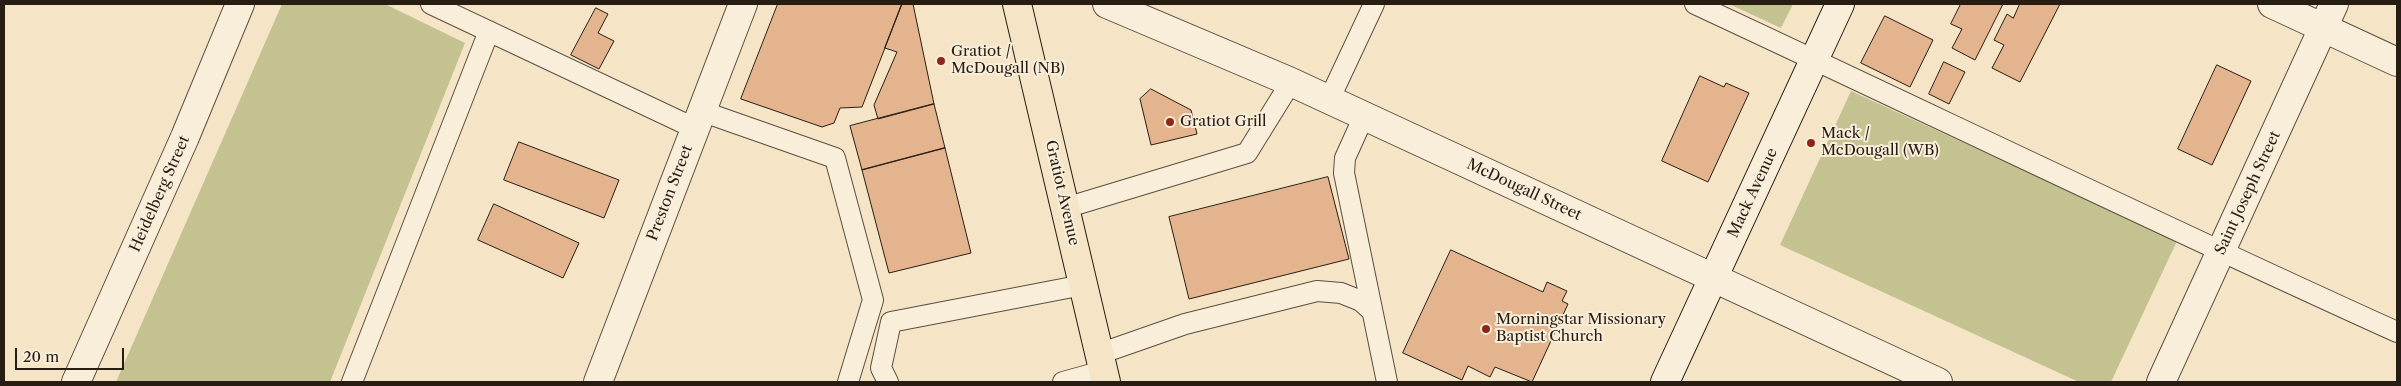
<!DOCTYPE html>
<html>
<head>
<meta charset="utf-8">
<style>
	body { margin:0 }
	#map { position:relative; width:2401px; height:386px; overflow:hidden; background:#f5e5c6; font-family:"Libre Caslon Text",serif }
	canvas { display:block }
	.frame { position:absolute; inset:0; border:5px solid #281d13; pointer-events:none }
	.scale { position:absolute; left:15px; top:348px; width:109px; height:22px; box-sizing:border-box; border:2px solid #281d13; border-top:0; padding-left:6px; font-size:15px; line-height:18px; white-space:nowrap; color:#281d13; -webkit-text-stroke:4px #f8eeda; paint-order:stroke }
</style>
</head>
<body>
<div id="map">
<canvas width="2401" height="386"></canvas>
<div class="frame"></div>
<div class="scale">20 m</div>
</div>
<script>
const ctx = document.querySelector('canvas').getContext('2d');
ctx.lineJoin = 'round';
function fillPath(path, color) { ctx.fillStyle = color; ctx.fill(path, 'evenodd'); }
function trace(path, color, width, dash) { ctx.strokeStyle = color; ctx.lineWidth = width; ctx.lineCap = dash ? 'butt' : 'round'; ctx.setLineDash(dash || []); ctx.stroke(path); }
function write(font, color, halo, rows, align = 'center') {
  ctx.font = font + ' "Libre Caslon Text",serif'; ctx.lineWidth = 4; ctx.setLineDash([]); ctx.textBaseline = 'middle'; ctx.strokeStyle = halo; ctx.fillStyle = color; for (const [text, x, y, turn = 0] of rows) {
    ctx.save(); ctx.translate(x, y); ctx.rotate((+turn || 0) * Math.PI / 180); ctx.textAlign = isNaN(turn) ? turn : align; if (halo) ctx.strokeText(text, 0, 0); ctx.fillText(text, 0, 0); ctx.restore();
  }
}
fillPath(new Path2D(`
	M282,4H385L465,43L330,382H116Z
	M1729,4H1793L1781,28Z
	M1851,91L2177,241L2111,382H2079L1780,245Z`), '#c3c290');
const building = new Path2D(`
	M778,4H902L862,107L840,108L834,123L822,127L741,99Z
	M902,4H913L934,104L878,119L874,105L897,52L885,48Z
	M1961,4H2003L1975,60L1952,48L1962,29L1951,24Z
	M2020,4H2060L2020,82L1992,68L2004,45L1994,40L2007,14L2013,18Z
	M596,8L608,14L598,33L614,41L599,69L571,55Z
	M1885,16L1933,40L1910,87L1861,63Z
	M1944,62L1965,72L1949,104L1929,94Z
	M2217,65L2251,81L2212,165L2178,149Z
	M1700,76L1724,87L1726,83L1749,93L1708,182L1662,161Z
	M1151,89L1191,110L1197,134L1151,145L1140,99Z
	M934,104L945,148L862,170L850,126Z
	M519,142L619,180L604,218L504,180Z
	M945,148L971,253L889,273L862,170Z
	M1328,177L1349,259L1189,299L1169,217Z
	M494,204L579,243L563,278L478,240Z
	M1451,250L1543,292L1547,282L1567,291L1562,301L1568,304L1532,382L1495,367L1490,377L1468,366L1462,380L1403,353Z`);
fillPath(building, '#e4b48e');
trace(building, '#281d13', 1);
const service = new Path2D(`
	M431,4L694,128
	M1695,4C1929,113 2162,226 2397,332
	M1329,100L1374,4
	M701,111L835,158L873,300L848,382
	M1364,116L1345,158L1344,173L1387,382
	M1065,208L1247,153L1291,82
	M1099,354L1185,324L1317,291L1341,293L1361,301L1372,311
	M352,382L489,31
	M888,382L881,368L891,322L1083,285
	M1063,382L1103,371`);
const minor = new Path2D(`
	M2272,4L2397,62
	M76,382L185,137L240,4
	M598,382L743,4
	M2161,382L2334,4`);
const tertiary = new Path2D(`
	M1107,4L1291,82L1938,382`);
const secondary = new Path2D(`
	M1665,382L1840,4`);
const primary = new Path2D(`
	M1017,4L1106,382`);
trace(service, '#5b4f40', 22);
trace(minor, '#5b4f40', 30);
trace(tertiary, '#5b4f40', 30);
trace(secondary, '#281d13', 30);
trace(primary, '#281d13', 30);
trace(service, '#f8eeda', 20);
trace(minor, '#f8eeda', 28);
trace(tertiary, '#f8eeda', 28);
trace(secondary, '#f8eeda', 28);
trace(primary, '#f5e5c6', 28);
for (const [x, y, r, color] of [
	[941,61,5,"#8f2418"],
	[1170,122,5,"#8f2418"],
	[1811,143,5,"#8f2418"],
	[1486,329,5,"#8f2418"]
]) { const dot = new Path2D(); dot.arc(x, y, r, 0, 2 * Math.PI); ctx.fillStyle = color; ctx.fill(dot); trace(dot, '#f8eeda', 2); }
write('15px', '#281d13', '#f8eeda', [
	["Gratiot /",951,52],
	["McDougall (NB)",951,69],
	["Gratiot Grill",1180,122],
	["Mack /",1821,134],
	["McDougall (WB)",1821,151],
	["Morningstar Missionary",1496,320],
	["Baptist Church",1496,337]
], 'left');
write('15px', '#281d13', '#f8eeda', [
	["McDougall Street",1524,190,25],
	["Preston Street",670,193,-69],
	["Gratiot Avenue",1062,193,77],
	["Mack Avenue",1753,193,-65],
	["Saint Joseph Street",2248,193,-65],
	["Heidelberg Street",160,194,-66]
]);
</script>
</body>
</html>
